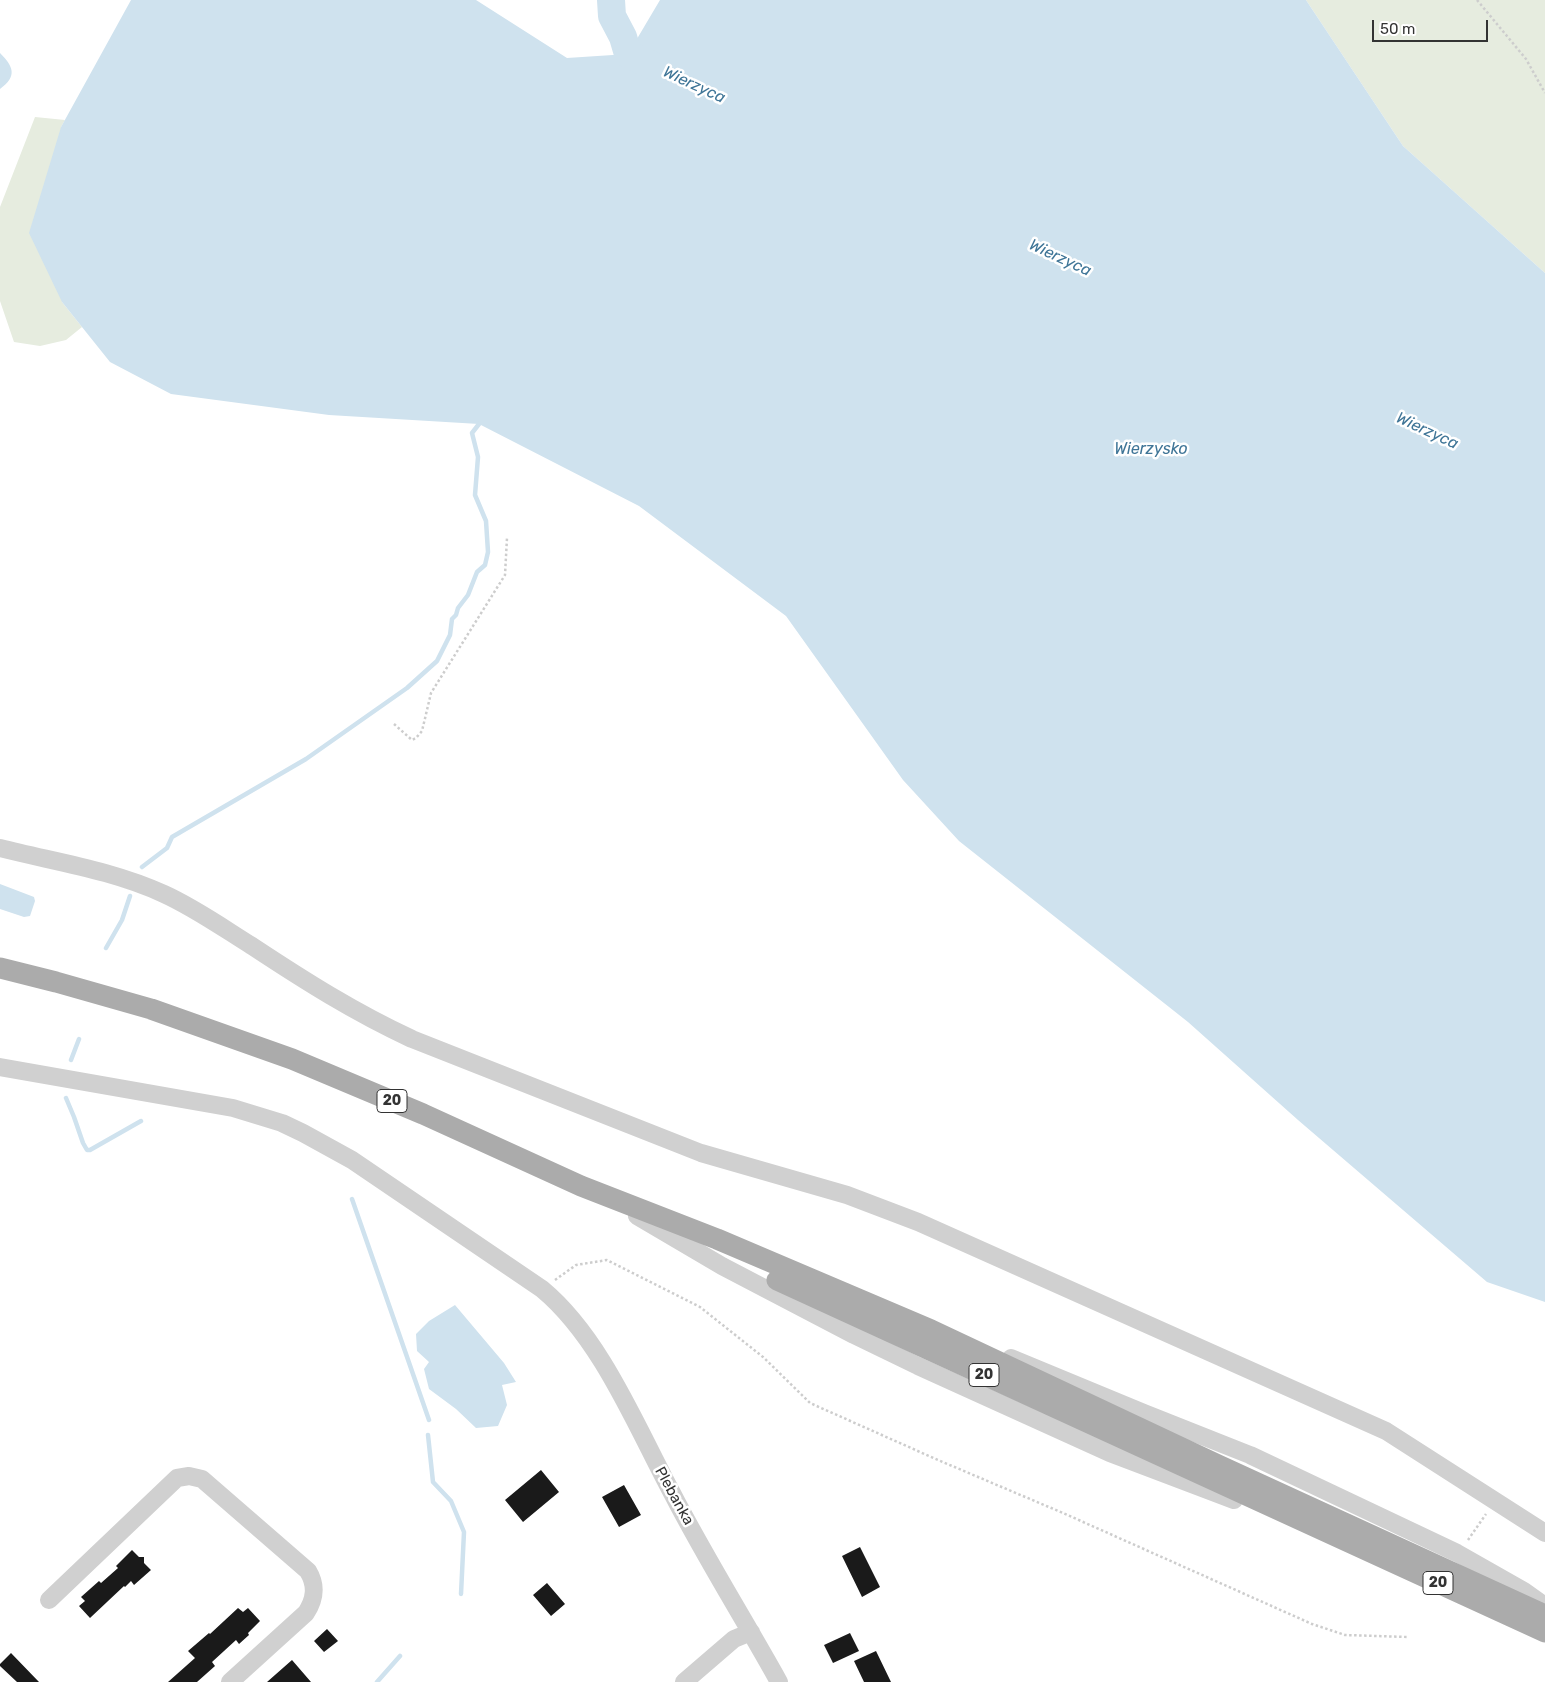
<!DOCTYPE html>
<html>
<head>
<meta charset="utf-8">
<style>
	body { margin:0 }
	#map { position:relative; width:1545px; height:1682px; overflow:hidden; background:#fff; font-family:Rubik,sans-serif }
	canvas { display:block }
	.scale { position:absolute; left:1372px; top:20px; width:116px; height:22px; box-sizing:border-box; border:2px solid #333; border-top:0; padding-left:6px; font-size:15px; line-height:18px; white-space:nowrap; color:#333; -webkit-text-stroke:4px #fff; paint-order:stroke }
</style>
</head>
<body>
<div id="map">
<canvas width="1545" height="1682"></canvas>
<div class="scale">50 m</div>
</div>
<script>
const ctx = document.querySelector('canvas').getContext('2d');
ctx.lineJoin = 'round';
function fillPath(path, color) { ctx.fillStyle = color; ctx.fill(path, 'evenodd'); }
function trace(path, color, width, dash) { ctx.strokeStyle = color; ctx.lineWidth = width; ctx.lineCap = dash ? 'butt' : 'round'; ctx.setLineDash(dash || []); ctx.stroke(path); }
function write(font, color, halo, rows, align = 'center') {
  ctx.font = font + ' Rubik,sans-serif'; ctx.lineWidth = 5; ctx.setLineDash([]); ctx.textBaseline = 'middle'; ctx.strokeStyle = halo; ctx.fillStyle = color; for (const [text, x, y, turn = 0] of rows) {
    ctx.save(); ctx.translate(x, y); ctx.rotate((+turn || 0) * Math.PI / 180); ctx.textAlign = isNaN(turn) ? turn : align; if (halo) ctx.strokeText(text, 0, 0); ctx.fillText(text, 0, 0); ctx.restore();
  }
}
fillPath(new Path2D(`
	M1306,0H1545V273L1403,146Z
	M35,117L65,120L61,127L62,302L82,327L66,340L40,346L14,342L0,301V207Z`), '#e6ecdf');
fillPath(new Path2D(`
	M131,0H476L567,58L628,54L660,0H1306L1403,146L1545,273V1302L1487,1282L1298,1120L1188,1022L959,841L903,780L786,616L639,506L479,424L329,415L171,394L110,362L62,302L29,233L61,127Z
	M0,53C13,66 18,76 0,89Z
	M0,884L34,897L35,901L30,916L24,917L0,909Z
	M455,1305L504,1363L516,1382L502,1385L507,1405L498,1426L476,1428L456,1409L429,1389L424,1369L429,1362L417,1351L416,1334L429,1321Z`), '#cfe2ee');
trace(new Path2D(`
	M142,867L167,848L172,837L306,759L407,688L437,661L450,635L452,619L456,615L458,608L468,595L477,572L485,565L488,552L486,521L475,495L478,457L472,433L479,424
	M106,948L122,920L130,896
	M71,1060L79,1039
	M66,1098L74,1117L83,1143L87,1150H90L141,1121
	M352,1199L429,1420
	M428,1435L433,1482L451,1501L464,1532L461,1594
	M377,1682L400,1656`), '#cfe2ee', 4.5);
trace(new Path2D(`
	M611,0L612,16L623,37L628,54L662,70`), '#cfe2ee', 28);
fillPath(new Path2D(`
	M541,1470L559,1492L523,1522L505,1500Z
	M624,1485L641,1515L619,1527L602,1497Z
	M860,1547L880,1587L862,1597L842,1556Z
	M132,1550L139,1557H144V1563L151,1570L134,1585L131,1581L125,1587L124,1586L90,1618L79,1606L85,1601L81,1597L99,1581L101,1583L118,1568L116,1566Z
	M547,1583L565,1604L551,1616L533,1595Z
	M238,1608L243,1612L248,1608L260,1621L248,1633L249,1635L239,1644L236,1640L212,1662L215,1666L197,1682H168L195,1658L188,1651L209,1633L210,1634Z
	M327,1629L338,1641L324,1652L314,1641Z
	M850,1633L859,1651L833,1663L824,1645Z
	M876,1651L891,1682H864L854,1661Z
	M11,1653L39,1682H17L0,1666V1664Z
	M292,1660L311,1682H267Z`), '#1a1a1a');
trace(new Path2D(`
	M1477,0L1526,59L1545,93
	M394,724L412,740L416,738L422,731L431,693L505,575L507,538
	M555,1280L576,1265L607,1260L700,1307L763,1357L810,1403L938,1460L1063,1513L1312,1624L1345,1635L1408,1637
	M1468,1540L1486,1514`), '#cdcdcd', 2.5, [2.5, 2.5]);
trace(new Path2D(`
	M0,848C55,862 112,870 164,894C195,908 223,928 252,946C305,981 354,1012 412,1039L701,1153L847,1195L918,1222L1386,1431L1545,1533
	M0,1067L233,1108L282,1123L303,1133L352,1160L542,1289C601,1338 636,1426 672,1493C705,1557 744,1619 779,1682
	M637,1216L722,1266L854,1335L918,1366L1110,1453L1234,1500
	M1011,1358L1144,1413L1250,1455L1457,1553L1524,1591L1545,1606
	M49,1600L177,1478L189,1476L202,1479L308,1571C317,1586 315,1599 306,1613L230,1682
	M684,1682L734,1639L751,1632`), '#d0d0d0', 18);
trace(new Path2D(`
	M0,968L56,982L151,1009L292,1059L423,1114L581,1186L717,1239L931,1330L1218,1465L1545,1615
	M777,1280L1545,1632`), '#ababab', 21);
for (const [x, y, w] of [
	[392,1101,30],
	[984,1375,30],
	[1438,1583,30]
]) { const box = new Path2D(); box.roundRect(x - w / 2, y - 11.5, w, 23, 4); ctx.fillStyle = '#fff'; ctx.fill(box); trace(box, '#333', 1); }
write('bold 14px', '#333', null, [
	["20",392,1101],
	["20",984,1375],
	["20",1438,1583]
]);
write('15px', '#333', '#fff', [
	["Plebanka",674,1496,61]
]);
write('italic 16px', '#3f7597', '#fff', [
	["Wierzyca",694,85,25],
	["Wierzyca",1060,258,25],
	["Wierzyca",1427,431,25],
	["Wierzysko",1151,449]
]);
</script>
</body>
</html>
